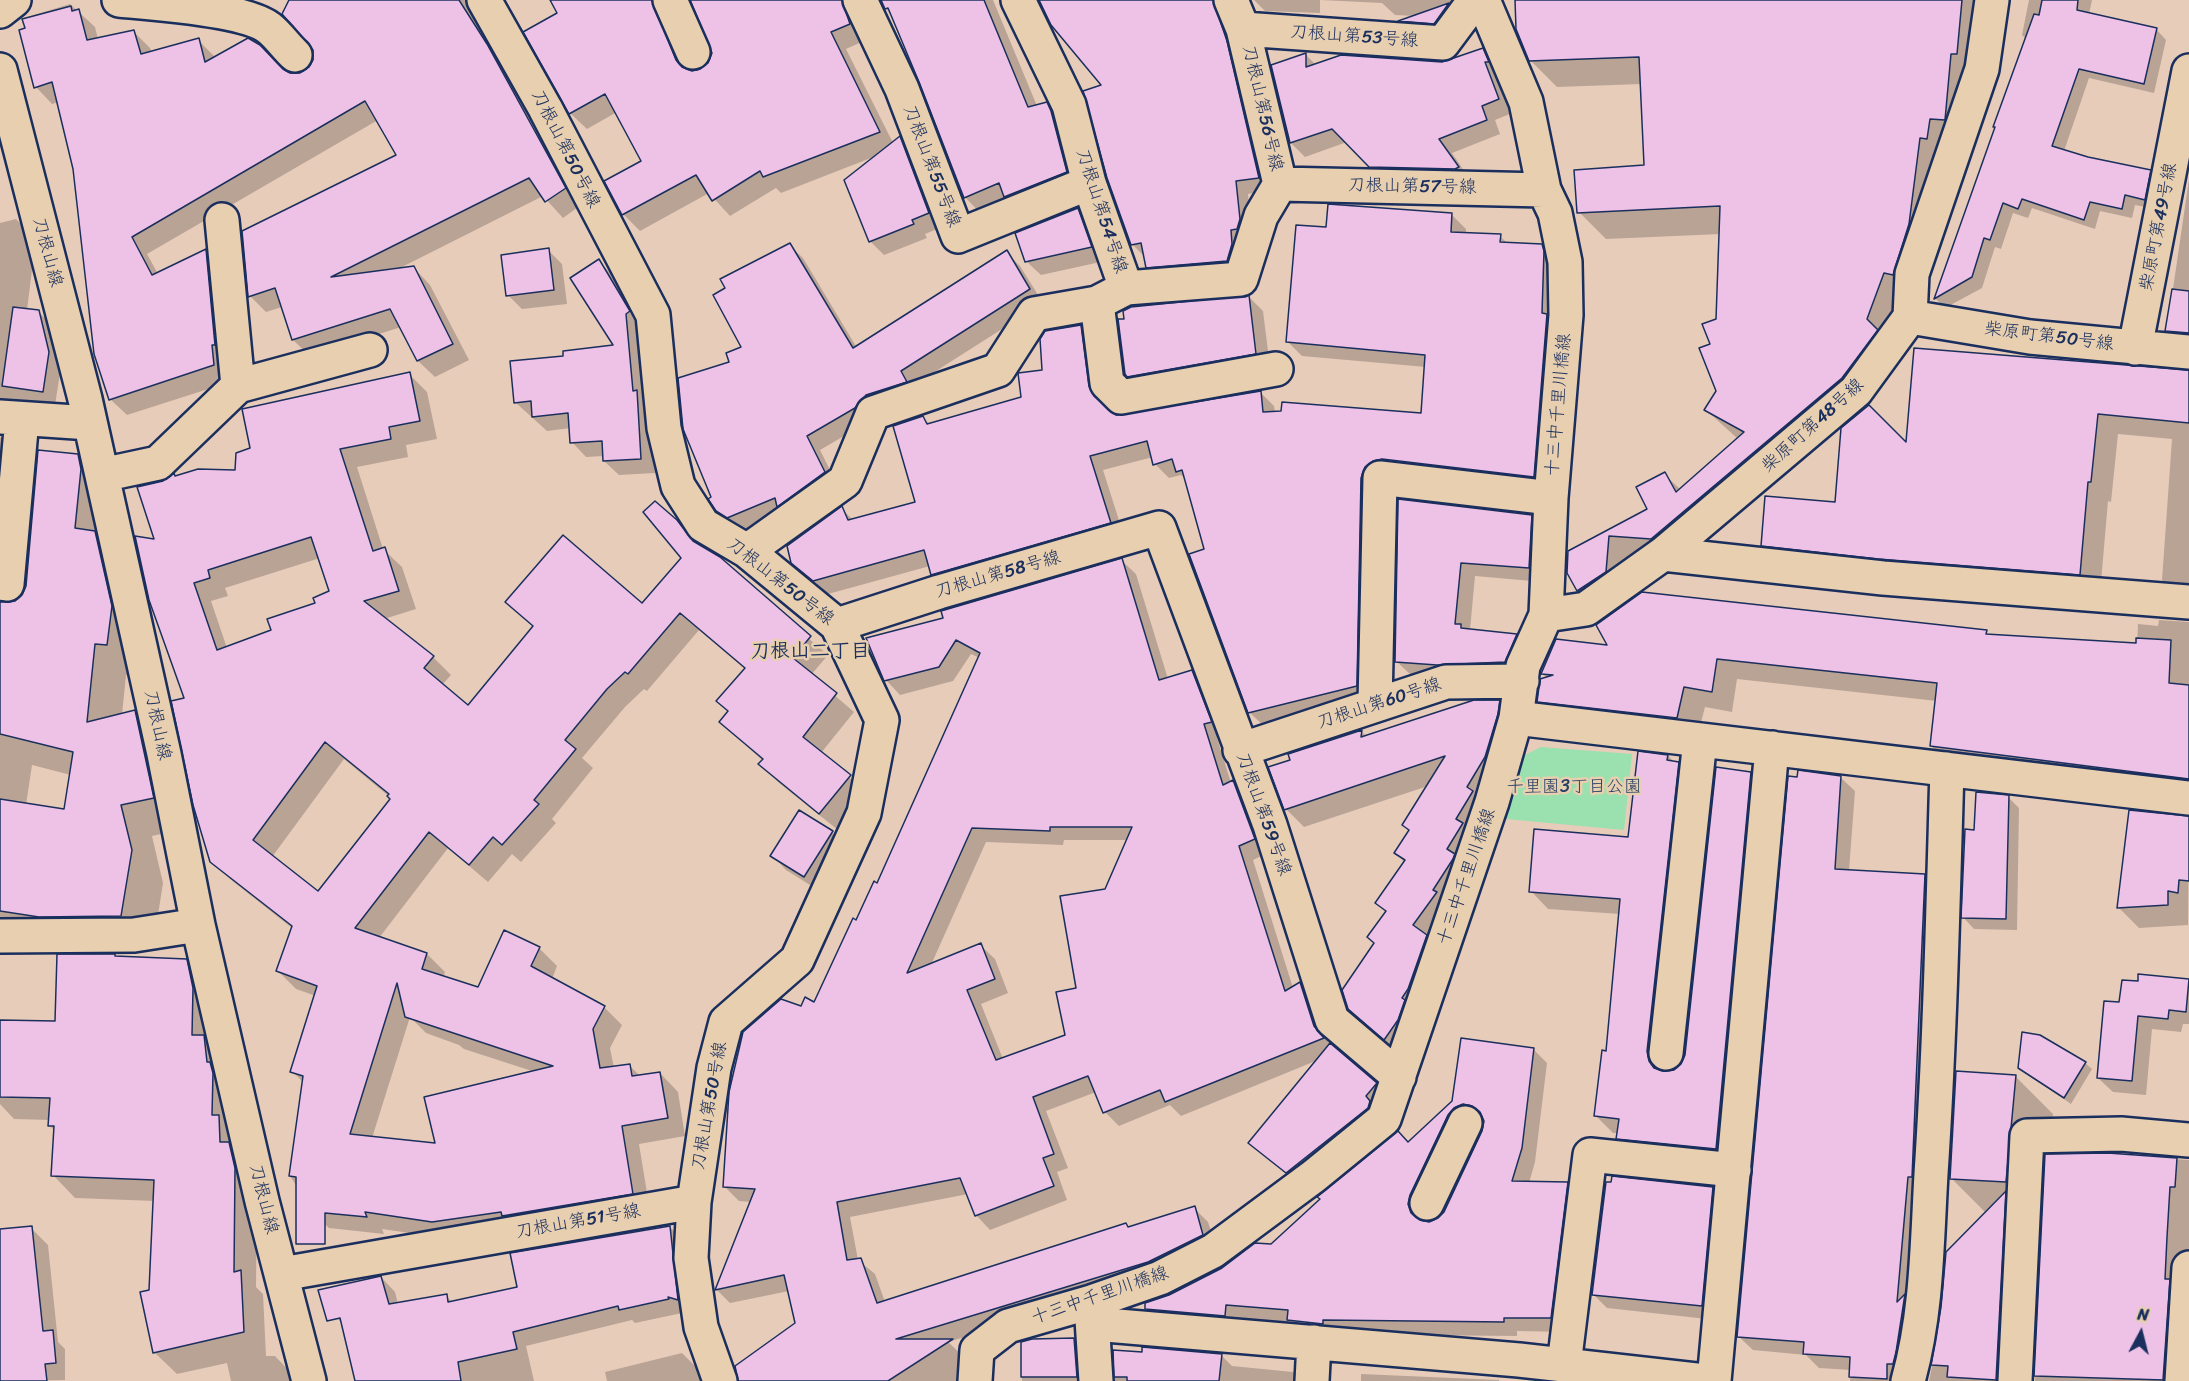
<!DOCTYPE html>
<html>
<head>
<meta charset="utf-8">
<style>
	body { margin:0 }
	#map { position:relative; width:2189px; height:1381px; overflow:hidden; background:#e8ccba; font-family:Sriracha,sans-serif }
	canvas { display:block }
	.north { position:absolute; left:2111px; top:1303px; width:60px; height:60px; -webkit-text-stroke:4px #e7cfaf; paint-order:stroke; rotate:7deg; font-size:16px; font-weight:700; line-height:24px; text-align:center; color:#1b2f5e }
	.north::after { content:''; display:block; margin:auto; width:21px; height:27px; background:#1b2f5e; clip-path:polygon(50% 0,100% 100%,50% 72%,0 100%) }
</style>
</head>
<body>
<div id="map">
<canvas width="2189" height="1381"></canvas>
<div class="north">N</div>
</div>
<script>
const ctx = document.querySelector('canvas').getContext('2d');
ctx.lineJoin = 'round';
function fillPath(path, color) { ctx.fillStyle = color; ctx.fill(path, 'evenodd'); }
function trace(path, color, width, dash) { ctx.strokeStyle = color; ctx.lineWidth = width; ctx.lineCap = dash ? 'butt' : 'round'; ctx.setLineDash(dash || []); ctx.stroke(path); }
function write(font, color, halo, rows, align = 'center') {
  ctx.font = font + ' Sriracha,"Klee One",sans-serif'; ctx.lineWidth = 5; ctx.setLineDash([]); ctx.textBaseline = 'middle'; ctx.strokeStyle = halo; ctx.fillStyle = color; for (const [text, x, y, turn = 0] of rows) {
    ctx.save(); ctx.translate(x, y); ctx.rotate((+turn || 0) * Math.PI / 180); ctx.textAlign = isNaN(turn) ? turn : align; if (halo) ctx.strokeText(text, 0, 0); ctx.fillText(text, 0, 0); ctx.restore();
  }
}
fillPath(new Path2D(`
	M1541,747L1632,754L1624,830L1506,819L1523,756Z`), '#9ae1af');
fillPath(new Path2D(`
	M319,0H492L483,10L472,14L503,62L581,205L563,218L543,196L396,270L414,268L430,285L469,360L435,377L418,361L401,327L310,356L293,340L282,307L266,312L250,296L398,156L378,120L147,254L158,274L206,250L222,267L230,382L127,415L110,399L75,169L59,102L52,104L36,87L24,18L70,4L95,27L98,39L134,32L150,48L152,53L198,40L215,57L290,75H300L310,69L315,60Z
	M584,0H678L667,16L689,71H701L709,64L713,53L692,0H868L866,40L846,49L893,143L900,138L914,152L942,227L925,234L927,238L884,255L870,241L876,156L781,193L776,188L730,216L709,193L640,231L623,214L606,181L643,162L617,112L587,129L570,113Z
	M881,0H993L1037,106L1046,103L1063,120L1082,188L981,214L965,197L895,22Z
	M1040,0H1215L1224,8L1271,190L1248,194L1252,232L1239,273L1160,280L1147,267L1146,258L1132,244L1104,86Z
	M1254,0H1466L1447,35L1412,33L1401,22L1416,16L1395,15L1382,3L1320,0V13L1265,11Z
	M1516,0H1991L1893,348L1903,357L1868,403L1678,566L1635,562L1632,601L1986,632L1990,636L2137,645L2138,624L2158,626L2159,620L2189,622V796L1952,766L1931,746L1937,701L1737,679L1732,712L1705,707L1697,738L1559,722L1539,701L1547,678L1542,673L1610,647L1607,619L1578,590L1568,572L1569,552L1649,509L1664,474L1681,490L1738,439L1706,410L1717,391L1712,345L1717,320L1721,234L1606,239L1579,212L1645,167L1642,84L1557,87L1530,60Z
	M2029,0H2092L2089,14L2156,29L2166,40L2154,93L2089,78L2064,151L2150,171L2160,181L2155,209L2135,205L2132,218L2100,211L2095,229L2032,208L2028,218L2013,213L2001,249L1995,247L1982,288L1945,308L1935,298L2026,39L2022,35Z
	M1483,50L1497,64V75L1512,113L1495,120L1500,134L1452,153L1471,181H1384L1347,142L1305,157L1291,143L1306,55L1316,65L1442,63Z
	M2189,179V351L2167,330Z
	M1077,210L1092,224L1105,261L1041,275L1026,261Z
	M1452,215L1466,229V234L1500,236L1508,244L1542,245L1556,259L1547,490L1397,473L1370,700L1264,726L1249,712L1186,480L1181,475L1169,478L1155,464L1153,457L1103,470L1124,536L946,588L932,574L930,566L828,594L793,562L841,508L853,520L917,503L923,417L930,425L1022,398L1021,372L1044,371L1080,326L1094,341L1102,401L1115,417L1260,392L1274,406L1275,413L1423,414L1426,367L1302,356L1288,342L1328,228Z
	M16,219L29,232L34,254L27,310L38,311L51,325L61,367L55,405L22,400L20,411L0,417V223Z
	M789,245L803,258L857,348L1006,252L1020,266L1043,303L914,385L868,422L820,450L838,486L742,531L718,510L713,497L731,363L743,348Z
	M548,250L562,264L567,304L522,309L508,295Z
	M599,261L613,276L643,326L655,473L619,475L604,461V456L586,457L572,442L571,428L547,431L515,402L565,357L616,347Z
	M1249,297L1263,311L1270,367L1143,390L1129,376Z
	M2189,372V601H2182L2162,580L2172,439L2118,434L2111,502L2108,501L2100,594L1783,566L1762,545L1836,503L1907,446Z
	M409,374L427,392L437,439L406,445L408,457L357,467L383,549L402,567L416,609L384,619L433,657L451,675L442,685L468,707L534,627L507,602L642,605L683,559L676,521L701,547L828,655L811,675L854,712L821,753L868,794L838,830L778,782L760,764L763,761L721,722L729,712L745,669L699,630L647,691L644,689L625,707L582,758L593,768L552,819L556,823L521,862L512,854L488,882L448,848L379,938L427,954L445,972L443,977L479,988L539,948L557,966L552,979L604,1007L622,1025L610,1048L614,1068L629,1065L640,1076L660,1073L678,1092L685,1136L639,1144L650,1211L451,1239L382,1229L384,1234L329,1228L317,1217L290,1176L304,1083L292,1071L316,996L296,989L278,971L292,928L230,879L212,861L157,541L176,477L204,469L236,472L252,448ZM320,558L331,592L317,604L273,631L227,648L211,601L228,596L225,588ZM344,759L392,799L318,893L272,857ZM410,1017L426,1033L459,1045L464,1049L535,1072L437,1145L372,1138Z
	M0,437L14,450L0,564Z
	M77,455L109,487L138,676L126,675L122,715L135,712L166,743L184,829L152,836L163,883L153,947L0,930V603L15,602L24,595ZM32,765L71,775L65,810L26,805Z
	M1400,501L1531,516L1545,530L1543,582L1475,576L1470,630L1516,635L1530,649L1519,676L1452,679L1411,675L1396,661Z
	M1121,560L1136,574L1168,679L1192,672L1206,686L1225,736L1217,738L1231,783L1247,796L1268,853L1253,860L1293,988L1300,984L1314,998L1332,1047L1397,1105L1309,1193L1250,1143L1318,1060L1181,1116L1170,1105L1119,1126L1105,1112L1096,1092L1046,1111L1068,1168L1057,1172L1067,1200L990,1230L976,1215L968,1194L850,1217L858,1260L875,1274L885,1302L1194,1208L1208,1222L1217,1249L1167,1275L948,1342L962,1355L971,1381H739L797,1324L789,1291L730,1303L716,1289L751,1202L739,1201L725,1187L802,1008L815,1004L878,885L980,658L971,654L953,681L900,695L886,680L945,619ZM1064,840H1128L1078,989L1067,1036L1003,1059L981,1004L1008,993L995,959L980,945L931,965L986,842L1063,845Z
	M1499,702L1517,720L1403,1057L1350,1008L1386,913L1377,903L1405,863L1396,853L1410,832L1403,825L1428,786L1304,827L1286,809L1361,731L1367,737Z
	M1639,753L1668,756L1695,781L1665,1073L1675,1071L1683,1064L1686,1055L1750,773L1768,790L1733,1166L1635,1156L1618,1138L1619,1133H1613L1595,1115L1607,1052L1620,914L1548,909L1531,891L1629,839Z
	M1840,777L1855,791L1849,871L1925,876L1939,890L1905,1381H1850L1851,1370L1819,1368L1806,1355L1753,1350L1738,1336Z
	M2008,797L2019,808L2017,930L1974,929L1963,917L1975,831Z
	M800,812L832,833L846,847L818,890L786,870L772,855Z
	M2189,816L2188,925L2139,928L2119,908Z
	M115,955L117,958L186,960L209,983L257,1192L256,1287L263,1294L266,1356H275L295,1377L292,1381H231L227,1363L177,1374L154,1352L155,1201L75,1198L53,1175L55,1131L50,1126V1120L14,1119L0,1104V1022L56,1023Z
	M2140,976L2189,980V1024H2183L2181,1032L2152,1029L2146,1095L2113,1092L2098,1078L2140,983Z
	M1533,1049L1547,1063L1535,1162L1529,1183H1567L1581,1197L1565,1332L1517,1331V1336L1303,1334L1292,1323L1240,1318L1239,1330L1160,1323L1146,1309L1271,1246L1409,1144L1454,1101ZM1478,1118L1484,1119V1131L1445,1212L1439,1219L1429,1223L1422,1222L1424,1210Z
	M2085,1063L2092,1069L2071,1104L2019,1068Z
	M2015,1076L2053,1114L2049,1156L2108,1155L2189,1160V1270L2178,1381H2035L2043,1219L2019,1218L2011,1381H1929L1939,1333L1986,1213L1951,1178Z
	M1712,1188L1727,1202L1716,1320L1607,1308L1593,1294Z
	M670,1227L684,1242L692,1313L681,1310L682,1313L635,1323L632,1320L526,1346L534,1381H355L343,1324L337,1318L381,1277L395,1292L398,1304L446,1296L452,1302L519,1288Z
	M31,1228L48,1245L58,1342L65,1349V1380L0,1381V1230Z
	M1074,1340L1088,1354L1091,1381H1022V1343Z
	M1114,1352L1221,1355L1232,1366L1293,1372L1302,1381H1114Z
	M682,1353L696,1367L700,1381H607L605,1372Z
	M1361,1374L1499,1380V1381H1361Z`), '#0003');
const building = new Path2D(`
	M289,0H459L487,44L566,188L545,202L529,178L331,277L414,266L453,344L417,361L390,309L292,340L275,288L248,297L242,231L396,155L365,101L132,237L152,275L206,249L215,345H212L214,365L109,400L94,354L73,169L52,82L34,88L19,30L25,28L22,19L71,6L72,11L79,9L87,40L134,30L141,54L199,38L205,62L248,38L260,45L283,69L290,73H300L309,67L313,60V50L282,14Z
	M550,0H652L676,60L682,67L692,71L700,69L708,63L712,53L690,0H842L850,24L831,32L880,132L763,177L760,171L712,201L696,175L622,215L604,181L641,161L605,94L569,114L523,32L557,13Z
	M881,0H984L1028,107L1047,102L1051,111L1067,172L1004,197L999,183L964,198L919,82L888,8L885,9Z
	M1039,0H1213L1227,41L1259,178L1236,181L1240,219L1237,229L1231,230L1232,244L1227,261L1146,268L1141,243L1131,245L1107,178L1083,91L1101,85L1051,25Z
	M1515,0H1962L1957,54H1951L1945,120L1930,119L1927,139L1920,138L1909,224L1893,275L1884,273L1867,319L1878,330L1842,378L1651,539L1609,536L1606,572L1577,591L1567,573L1568,551L1647,509L1636,487L1665,472L1676,492L1744,432L1704,410L1716,391L1699,348L1710,344L1702,324L1716,319L1720,206L1577,213L1574,170L1644,165L1639,57L1529,61L1516,29Z
	M2042,0H2078L2077,10L2157,28L2144,84L2079,69L2052,146L2088,157L2151,170L2145,200L2125,195L2122,209L2090,202L2084,220L2022,199L2018,209L2003,203L1990,240L1984,238L1972,277L1934,299L1995,127H1993L2034,14L2039,15Z
	M1449,3L1434,24L1398,21Z
	M1483,48L1489,62H1485L1499,99L1482,106L1487,120L1439,139L1459,167L1455,169L1369,167L1332,129L1290,143L1271,65L1306,53V67L1341,55L1442,62Z
	M900,136L929,213L912,220L914,224L869,242L844,180Z
	M1328,204L1452,213L1451,232L1501,234L1500,242L1542,244L1544,251L1542,313L1547,314L1534,477L1382,459L1373,461L1365,467L1361,478L1357,686L1248,713L1189,554L1204,549L1182,470L1176,472L1172,459L1153,465L1147,441L1090,456L1111,523L931,575L924,550L813,581L791,563L787,546L842,506L848,520L915,502L893,426L923,416L927,424L1021,397L1018,373L1042,370L1040,339L1045,331L1081,325L1089,386L1094,396L1116,415L1261,391L1263,412L1281,411L1282,402L1421,413L1425,355L1286,342L1296,225L1326,227Z
	M1078,208L1092,247L1025,262L1015,233Z
	M790,243L853,348L1007,250L1030,289L901,371L907,382L866,395L855,408L807,436L825,472L777,507L775,498L727,518L716,511L708,499L711,497L683,429L678,378L729,362L726,353L741,347L713,295L725,288L720,279Z
	M549,248L554,290L506,296L501,255Z
	M599,259L630,311L626,314L633,391L637,390L641,459L603,461L602,441L570,443L568,413L532,417L531,401L514,403L510,361L563,356V351L613,345L570,278Z
	M2172,289L2189,291V333L2165,331Z
	M1249,295L1256,354L1127,377L1125,374L1118,319H1124L1123,311L1131,307Z
	M13,307L39,310L49,352L43,392L2,386Z
	M1914,348L2189,370V423L2098,414L2091,482H2088L2080,575L1878,559L1761,546L1765,496L1835,502L1841,428L1869,405L1906,442Z
	M410,372L420,421L389,427L391,439L340,449L373,551L385,547L399,591L364,601L434,656L424,668L468,705L533,626L505,602L563,535L642,603L681,558L643,512L655,501L677,520L693,541L720,557L811,636L793,658L837,693L803,737L851,775L819,814L758,764L763,759L719,722L728,711L716,701L745,668L680,613L628,674L625,672L607,689L565,740L576,749L534,800L539,804L502,845L493,837L469,865L429,832L355,928L427,953L422,969L478,987L504,930L540,947L531,966L605,1006L593,1029L600,1068L630,1064L632,1076L660,1072L668,1118L622,1126L633,1194L502,1216L501,1212L432,1222L365,1212L367,1217L325,1213V1244H296V1177L289,1176L303,1076L290,1072L317,986L276,971L292,926L210,862L193,805L171,701L184,698L149,600L135,536L154,539L137,487L163,481L174,473L175,476L198,469L235,470L236,453L250,448L242,409ZM311,537L329,591L313,598L315,603L267,619L271,630L217,650L194,583L210,578L208,570ZM325,742L389,794L387,796L390,799L318,891L253,840ZM397,983L405,1017L553,1066L424,1097L435,1143L350,1134Z
	M38,450L78,454L81,469L75,528L95,531L112,606L107,645L95,644L87,722L135,710L154,798L121,805L132,850L121,916L39,917L0,911V799L64,809L73,752L0,734V602L15,601L22,595L26,586Z
	M1398,499L1532,515L1529,568L1461,563L1455,624H1461V628L1517,634L1505,662L1437,665L1395,662Z
	M1122,558L1159,680L1192,670L1212,722L1204,724L1223,785L1233,780L1255,839L1239,846L1285,991L1300,982L1314,1026L1324,1038L1165,1102L1160,1090L1103,1113L1088,1076L1033,1097L1054,1154L1043,1158L1054,1186L975,1216L960,1178L837,1202L847,1260L861,1258L877,1303L1126,1223L1128,1227L1195,1206L1203,1235L1148,1262L896,1339H953L888,1381H738L735,1366L795,1323L784,1275L715,1290L755,1189L723,1187L729,1092L743,1032L781,999L801,1006L805,997L814,1002L853,918L856,920L874,881L877,883L980,653L956,640L939,667L884,681L866,638L943,618L941,611ZM1050,827H1132L1105,889L1060,896L1076,988L1056,992L1065,1035L996,1060L967,990L995,979L981,943L907,973L972,828L1050,831Z
	M1642,592L1987,630L1986,634L2136,643V638L2171,640L2169,683L2189,685V779L1930,746L1937,683L1717,659L1712,692L1684,687L1677,718L1537,702L1540,679L1553,675L1541,674L1556,639L1607,645L1596,625Z
	M1474,700H1500L1498,714L1485,757L1467,787L1473,791L1456,819L1463,823L1447,849L1455,854L1453,859L1433,890L1437,892L1413,925L1427,935L1408,989L1402,998L1405,1000L1398,1020L1384,1040L1348,1009L1342,990L1374,943L1367,937L1386,911L1375,903L1405,860L1394,853L1409,830L1402,825L1445,756L1284,810L1268,767L1290,760L1288,754L1362,730L1361,737Z
	M1638,751L1668,755L1667,760L1679,762L1647,1051L1649,1061L1654,1068L1663,1071L1674,1070L1681,1064L1685,1055L1716,767L1751,772L1716,1149L1616,1139L1619,1119L1594,1116L1602,1050L1606,1051L1620,899L1529,892L1534,829L1628,837Z
	M1798,770L1841,776L1835,869L1925,874L1912,1177H1908L1897,1302L1905,1294L1896,1352L1893,1364H1887V1379L1849,1377L1850,1357L1803,1354L1804,1342L1737,1337L1788,776L1797,777Z
	M1976,792L2009,795L2006,919L1961,918L1965,829L1974,830Z
	M799,810L833,831L804,877L770,856Z
	M2129,810L2189,816V881L2179,880L2178,893L2168,891V905L2117,908Z
	M57,954H115V956L187,959L193,988L192,1035H204L207,1062H210L213,1073L212,1115H219L220,1142H229L235,1168L234,1272L241,1270L244,1332L153,1353L140,1292L149,1290L154,1180L51,1176L54,1126H48L50,1098L0,1097V1020L55,1021Z
	M2138,974L2189,979L2186,1012L2169,1010L2168,1019L2138,1016L2132,1081L2097,1078L2104,1001L2119,1002L2122,980L2138,981Z
	M2022,1032L2040,1035L2086,1062L2064,1098L2018,1068Z
	M1461,1038L1534,1048L1522,1148L1512,1181L1568,1182L1551,1318H1504V1322L1323,1320V1324L1287,1320L1288,1310L1226,1305L1225,1316L1145,1309V1303L1169,1295L1222,1268L1255,1243L1271,1244L1320,1199L1317,1197L1398,1131L1408,1142L1452,1101ZM1463,1104L1472,1106L1480,1112L1484,1121L1482,1131L1444,1212L1438,1218L1429,1222L1420,1220L1411,1213L1408,1204L1410,1195L1448,1115L1454,1108Z
	M1330,1043L1377,1083L1366,1096L1370,1101L1368,1108L1286,1173L1248,1143Z
	M1956,1071L2016,1075L2006,1182L1950,1179Z
	M2108,1153L2177,1158L2175,1187H2170L2167,1237L2165,1279H2170L2163,1380L2034,1376L2045,1154Z
	M1612,1176L1713,1187L1702,1306L1592,1295L1606,1182H1611Z
	M2006,1191L1996,1380L1947,1377L1948,1366L1931,1365L1941,1307L1946,1252Z
	M32,1226L43,1331L53,1330L56,1363L45,1364L47,1381H0V1229Z
	M670,1226L678,1300L668,1297L669,1299L619,1310L618,1306L513,1332L517,1349L458,1362L461,1381H355L340,1318L327,1321L318,1290L381,1276L389,1304L447,1294L448,1302L517,1287L510,1253Z
	M1074,1338L1077,1377H1021V1342L1032,1339Z
	M1142,1347L1222,1354L1219,1381H1127V1377H1114L1113,1350L1142,1352Z`);
fillPath(building, '#eec1e7');
trace(building, '#1b2f5e', 1.5);
const minor = new Path2D(`
	M119,0C152,3 245,9 269,28C279,36 286,47 295,55
	M484,0L545,108L653,315L664,428L678,486L703,525L747,551L837,625L882,720L864,813L797,960L726,1022L714,1068L694,1202
	M670,0L693,52
	M860,0L902,89L958,236L1089,183
	M1018,0L1069,105L1089,183L1126,288L1097,303L1107,383L1121,397L1276,369
	M1231,0L1243,29L1443,43L1475,0
	M0,11L14,0
	M0,70L85,399L164,754L198,925L262,1201L309,1381
	M1280,184L1544,190
	M222,220L238,386
	M1126,288L1241,279L1261,216L1280,184L1243,29
	M1910,317L2030,337L2189,352
	M2135,348L2189,71
	M0,417L90,423
	M102,475L158,463L238,386L370,350
	M747,551L845,481L873,413L998,370L1034,314L1097,303
	M1663,554L1883,578L2189,602
	M0,583L7,584L22,419
	M1546,615L1586,609L1663,554L1856,391L1910,317L1912,274L1982,69L1992,0
	M837,625L939,592L1159,528L1270,825L1332,1020L1399,1077
	M1375,704L1380,478L1551,498
	M1516,718L2189,798
	M1240,750L1446,682L1522,681
	M0,936L134,935L198,925
	M1666,1053L1700,740
	M1427,1203L1465,1123
	M282,1274L694,1202L691,1258L701,1327L720,1381
	M1091,1304L1096,1381
	M1094,1324L1519,1360L1705,1381
	M1564,1365L1590,1155L1734,1170
	M975,1381L977,1350L1008,1326L1091,1302L1160,1278L1213,1251L1314,1176L1384,1119L1492,802L1516,718L1523,666L1546,615L1551,498L1566,315L1565,262L1555,213L1544,190L1526,102L1483,0
	M1312,1381L1314,1342
	M1714,1381L1772,748
	M1908,1381C1927,1314 1927,1243 1931,1174C1940,1039 1943,904 1947,769
	M2015,1381L2027,1136L2121,1134L2189,1140
	M2182,1381L2189,1268`);
trace(minor, '#1b2f5e', 38);
trace(minor, '#e7cfaf', 33);
write('18px', '#1b2f5e', '#e7cfaf', [
	["刀根山第53号線",1354,37,4],
	["刀根山第56号線",1262,108,77],
	["刀根山第50号線",565,149,63],
	["刀根山第55号線",931,166,69],
	["刀根山第57号線",1412,187,1],
	["刀根山第54号線",1101,211,72],
	["柴原町第49号線",2159,227,-79],
	["刀根山線",47,252,75],
	["柴原町第50号線",2049,337,7],
	["十三中千里川橋線",1559,405,-85],
	["柴原町第48号線",1813,426,-42],
	["刀根山第58号線",998,575,-16],
	["刀根山第50号線",780,582,38],
	["刀根山第60号線",1379,704,-18],
	["刀根山線",157,725,78],
	["刀根山第59号線",1263,814,70],
	["十三中千里川橋線",1467,877,-71],
	["刀根山第50号線",710,1106,-80],
	["刀根山線",263,1199,76],
	["刀根山第51号線",578,1222,-10],
	["十三中千里川橋線",1100,1296,-19]
]);
write('18px', '#284166', '#e7cfaf', [
	["千里園3丁目公園",1574,787]
]);
write('bold 20px', '#1b2f5e', '#e7cfaf', [
	["刀根山二丁目",810,652]
]);
</script>
</body>
</html>
